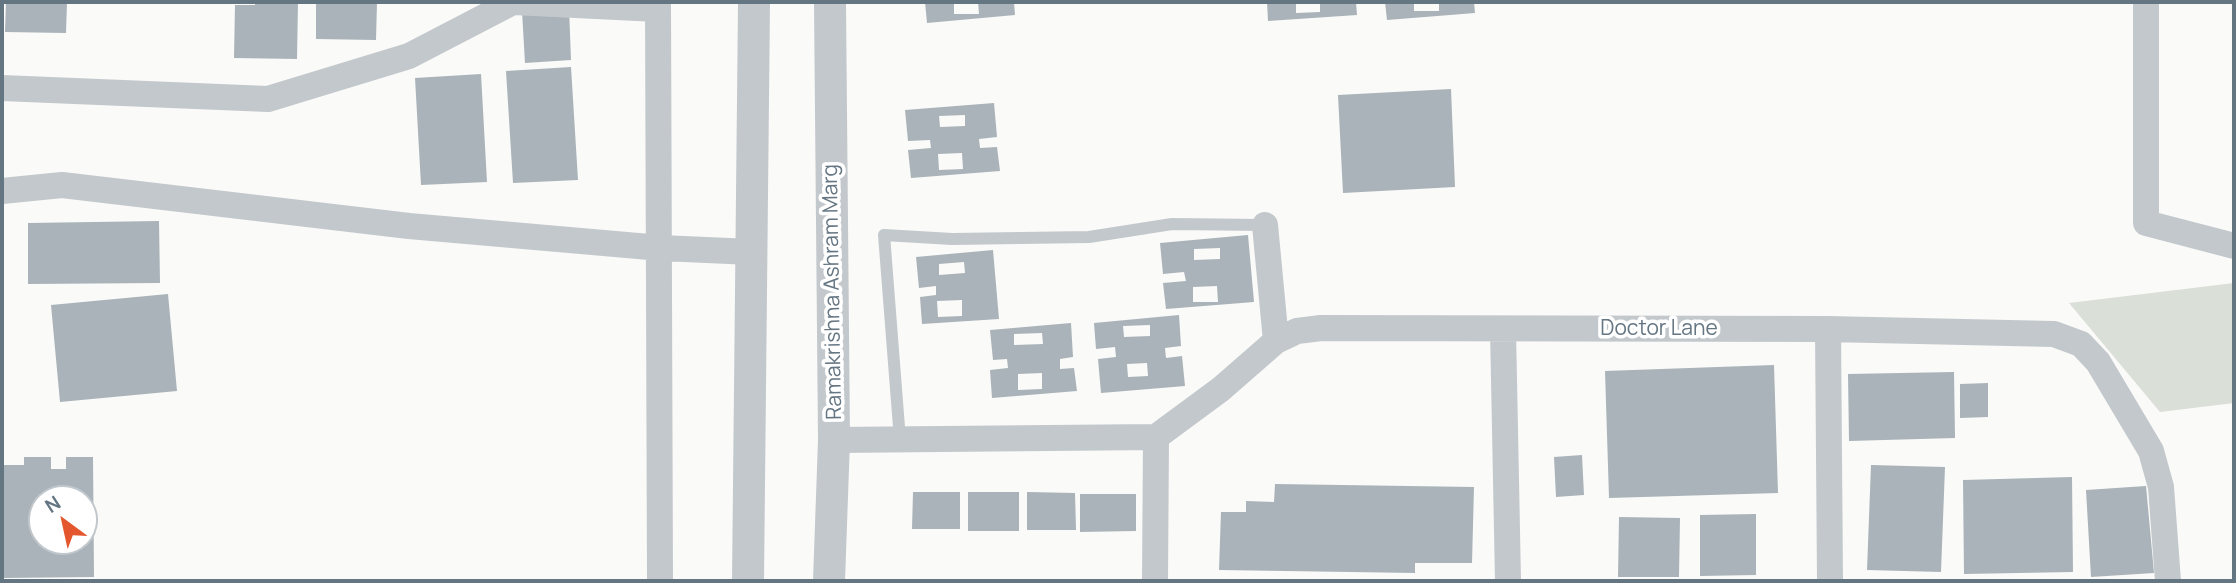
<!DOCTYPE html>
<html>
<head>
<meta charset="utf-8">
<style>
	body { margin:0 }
	#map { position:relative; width:2236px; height:583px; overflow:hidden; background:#fafaf8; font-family:Manrope,sans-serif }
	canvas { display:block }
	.frame { position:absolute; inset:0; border:4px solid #657683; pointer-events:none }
	.north { position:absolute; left:28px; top:485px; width:70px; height:70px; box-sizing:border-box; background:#fff; border:2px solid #c1c8cd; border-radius:50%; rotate:327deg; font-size:19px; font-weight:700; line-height:28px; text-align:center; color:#657683 }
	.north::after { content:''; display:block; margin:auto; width:24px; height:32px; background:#e4572e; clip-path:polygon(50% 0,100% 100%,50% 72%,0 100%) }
</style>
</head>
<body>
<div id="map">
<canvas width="2236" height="583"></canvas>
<div class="frame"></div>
<div class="north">N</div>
</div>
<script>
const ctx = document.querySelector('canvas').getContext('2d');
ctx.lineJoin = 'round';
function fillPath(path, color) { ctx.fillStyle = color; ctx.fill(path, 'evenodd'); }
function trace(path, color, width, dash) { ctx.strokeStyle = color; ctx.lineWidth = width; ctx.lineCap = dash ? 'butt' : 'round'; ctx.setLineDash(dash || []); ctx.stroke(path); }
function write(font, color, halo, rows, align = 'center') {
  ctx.font = font + ' Manrope,sans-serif'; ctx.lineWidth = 7; ctx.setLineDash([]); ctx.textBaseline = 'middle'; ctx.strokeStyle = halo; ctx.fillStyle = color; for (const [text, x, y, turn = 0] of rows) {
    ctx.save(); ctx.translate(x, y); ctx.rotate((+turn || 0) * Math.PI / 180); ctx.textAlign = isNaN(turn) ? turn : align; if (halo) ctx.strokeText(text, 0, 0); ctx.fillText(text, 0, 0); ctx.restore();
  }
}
fillPath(new Path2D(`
	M2234,283V403L2160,412L2069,303Z`), '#dadfd7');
fillPath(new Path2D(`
	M6,2H67L66,33L5,32Z
	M255,2H298L297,59L234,58L235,5H255Z
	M316,2H377L376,40L316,39Z
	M925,2H954V14H979L978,2H1014L1015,15L927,23Z
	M1267,2H1296V13L1320,12V2H1356L1357,15L1268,21Z
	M1385,2H1414V11H1439V2H1474L1475,13L1387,20Z
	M569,8L571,60L525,63L522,11Z
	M571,67L578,180L513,183L506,71Z
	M481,74L487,182L421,185L415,78Z
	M1451,89L1455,187L1343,193L1338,95Z
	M994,103L997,137L979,139L980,148L997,147L1000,171L911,178L908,150L931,148L930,140L908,141L905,110ZM965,115V126L940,127L939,116ZM962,153L963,169L939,170L938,154Z
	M159,221L160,283L28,284V223Z
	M1248,235L1254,302L1166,309L1163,283L1186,281L1184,272L1163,274L1160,243ZM1220,248V259L1194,260V249ZM1217,286L1218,302H1193V287Z
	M993,250L999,319L922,324L920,297L936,295V286L919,288L916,257ZM964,262L965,273L939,275V264ZM962,300V316L938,317L937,301Z
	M168,294L177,391L60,402L51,305Z
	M1179,315L1181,346L1165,348L1166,358L1182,356L1185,386L1101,393L1098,359L1116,357L1115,347L1096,349L1094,323ZM1150,325V336L1124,337L1123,326ZM1147,363L1148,376L1128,377L1127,364Z
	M1071,323L1073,357L1060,359V369L1074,368L1077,391L992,398L990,370L1008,368L1007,359L993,360L990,330ZM1042,333L1043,344L1014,345V334ZM1042,373V389L1018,390V374Z
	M1774,365L1778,493L1609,498L1605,371Z
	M1954,372L1955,438L1849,441L1848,374Z
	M1988,383V417L1960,418V384Z
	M1582,455L1584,495L1556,497L1554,457Z
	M24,457H51V469H66V457H93L94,577L2,578V465H24ZM42,499H84V541H42Z
	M1871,465L1945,467L1941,572L1867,570Z
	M2072,477L2073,572L1964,574L1963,480Z
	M1275,484L1474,487L1472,563H1415V573L1219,570L1221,512H1246V501L1274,502Z
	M2146,486L2154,573L2091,577L2086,490Z
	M913,492H960V529H912Z
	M968,492H1019V531H968Z
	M1027,492L1075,493L1076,530H1027Z
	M1080,494H1136V531L1080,532Z
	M1756,514V575L1700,576V515Z
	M1619,517L1680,518L1679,577H1618Z`), '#aab3b9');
trace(new Path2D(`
	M900,440L884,235L952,239L1089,237L1172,224L1265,225`), '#c3c8cc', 12);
trace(new Path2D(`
	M658,2L660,581
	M2146,2V223L2234,246
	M2,88L268,99L409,56L513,2L658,9
	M2,191L62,185L409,226L661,248L752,252
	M1265,225L1276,341
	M1503,329L1508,581
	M1828,329L1830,581
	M1156,437L1221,389L1276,341L1297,331L1321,328L1828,329L2054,334L2081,344L2098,362L2151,451L2161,487L2168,581
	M834,440L1156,437
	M1155,581L1156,437`), '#c3c8cc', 26);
trace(new Path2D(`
	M748,581L754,2
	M829,581L834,440L830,2`), '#c3c8cc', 32);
write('21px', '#657683', '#fff', [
	["Ramakrishna Ashram Marg",833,292,-91],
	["Doctor Lane",1659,329]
]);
</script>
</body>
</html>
